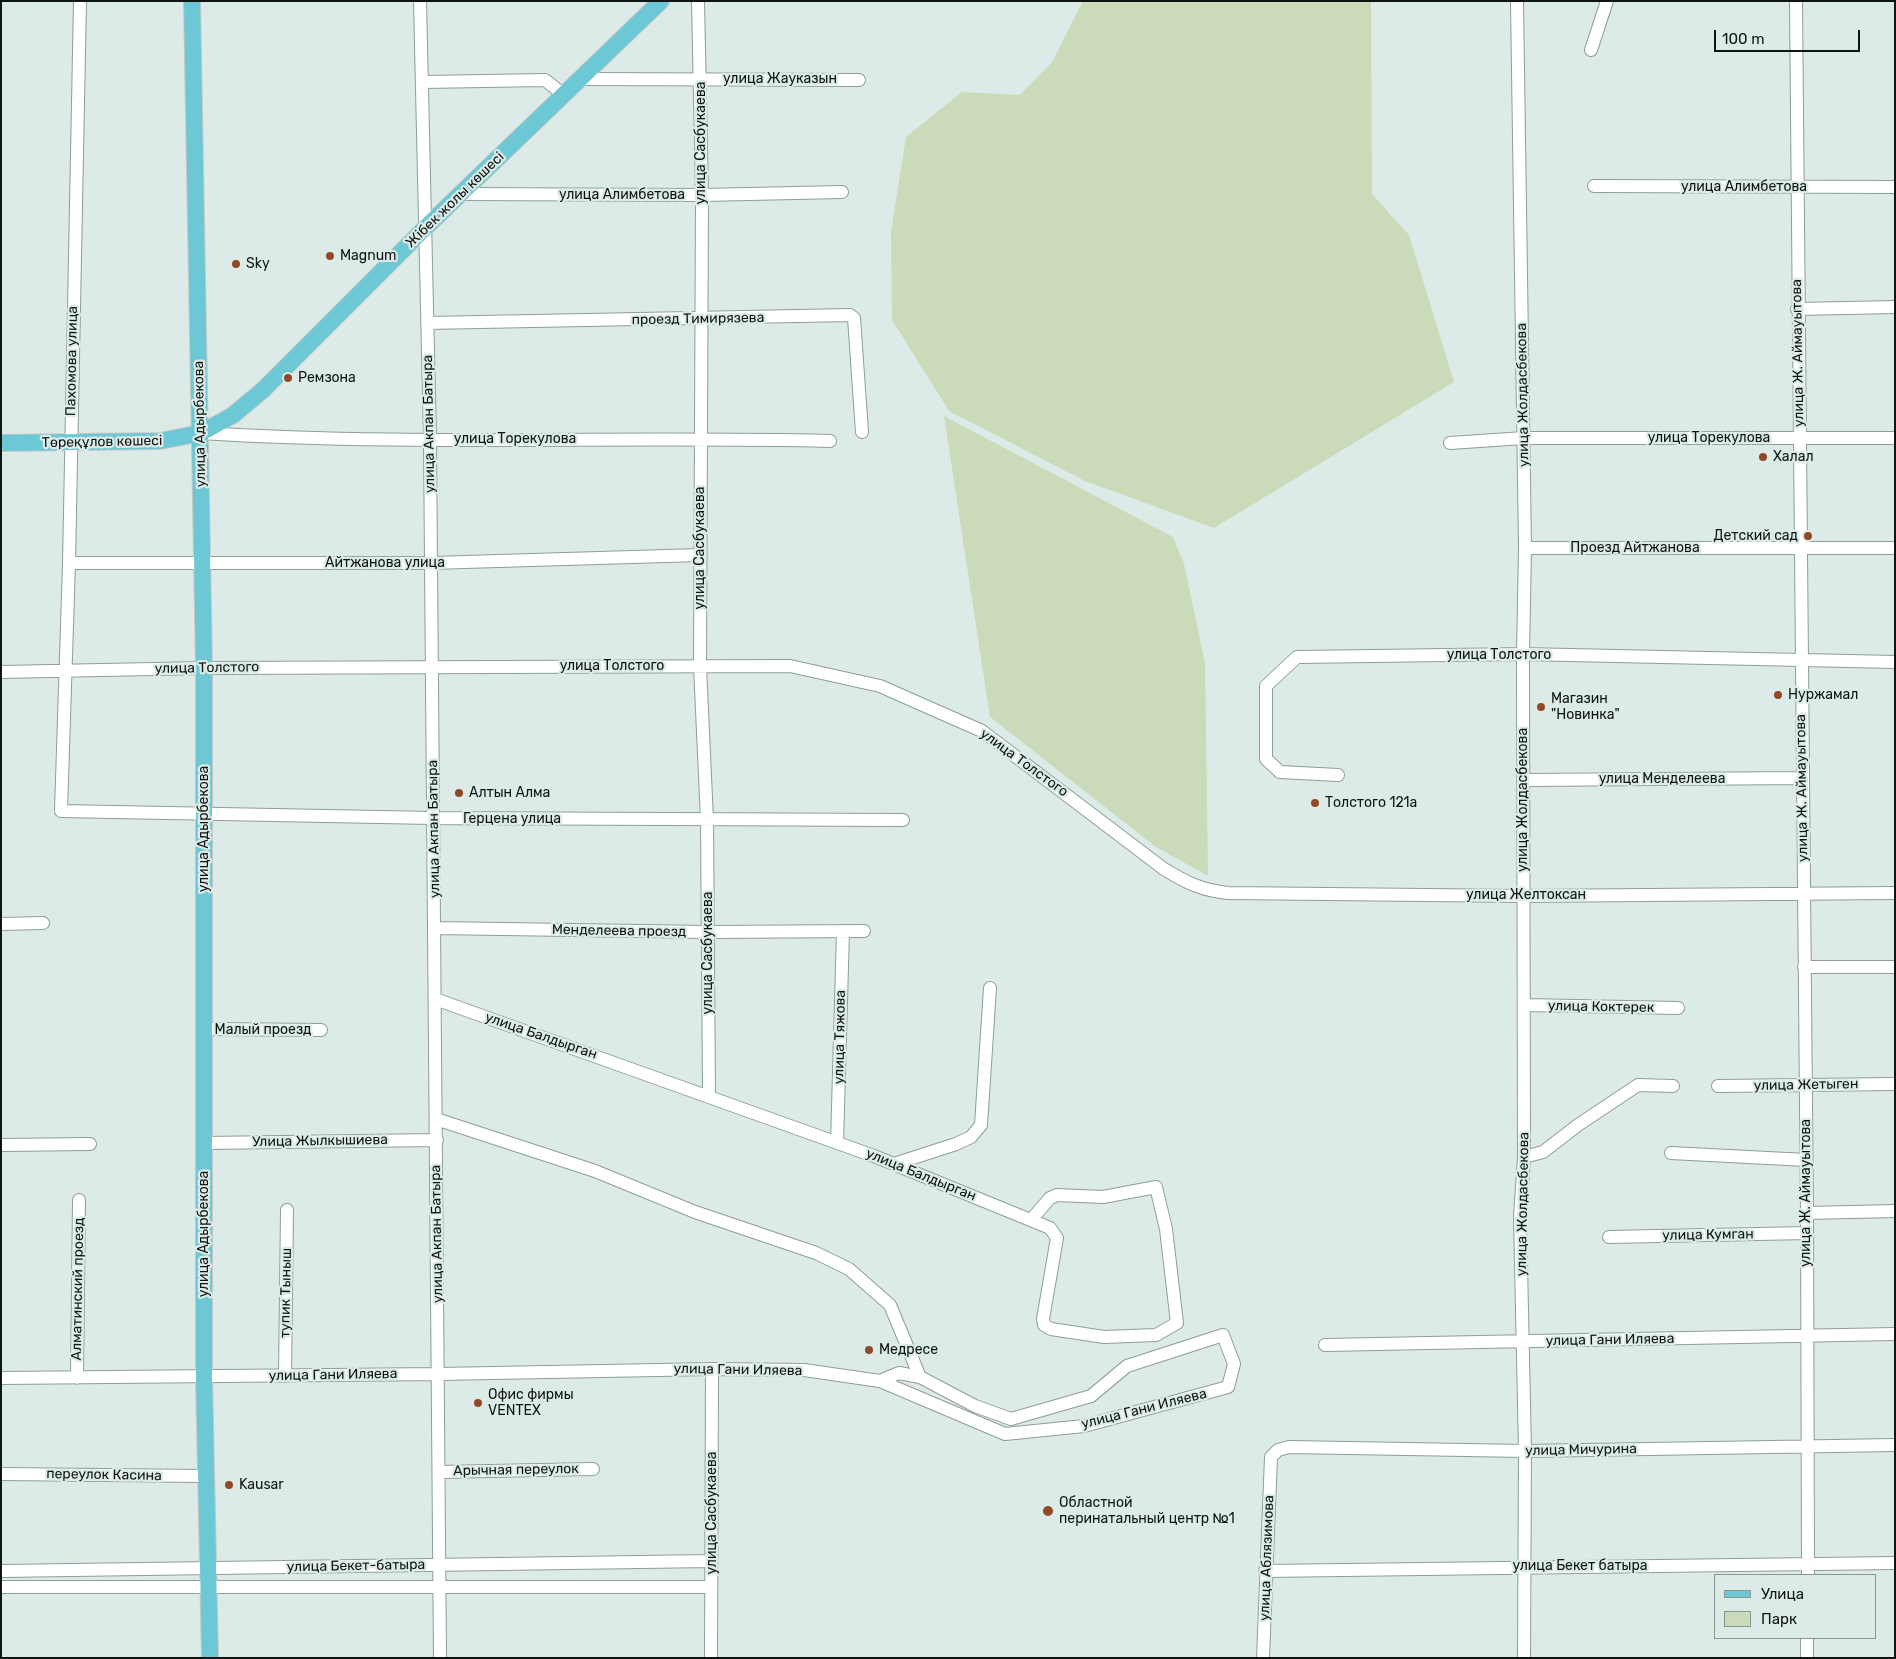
<!DOCTYPE html>
<html>
<head>
<meta charset="utf-8">
<style>
	body { margin:0 }
	#map { position:relative; width:1896px; height:1659px; overflow:hidden; background:#dcebe8; font-family:Rubik,sans-serif }
	canvas { display:block }
	.frame { position:absolute; inset:0; border:2px solid #0e1412; pointer-events:none }
	.legend { position:absolute; left:1714px; top:1574px; width:162px; height:65px; box-sizing:border-box; background:#dcebe8; border:1px solid #8a9592; margin:0; padding:6px 9px; list-style:none; font-size:15px; color:#0e1412 }
	.legend li { display:flex; align-items:center; gap:10px; height:25px }
	.legend b { width:25px; border:1px solid #8a9592 }
	.scale { position:absolute; left:1714px; top:30px; width:146px; height:22px; box-sizing:border-box; border:2px solid #0e1412; border-top:0; padding-left:6px; font-size:15px; line-height:18px; white-space:nowrap; color:#0e1412; -webkit-text-stroke:4px #dcebe8; paint-order:stroke }
</style>
</head>
<body>
<div id="map">
<canvas width="1896" height="1659"></canvas>
<div class="frame"></div>
<ul class="legend">
<li><b style="height:6px;background:#6bc8d4"></b>Улица</li>
<li><b style="height:14px;background:#cbdab8"></b>Парк</li>
</ul>
<div class="scale">100 m</div>
</div>
<script>
const ctx = document.querySelector('canvas').getContext('2d');
ctx.lineJoin = 'round';
function fillPath(path, color) { ctx.fillStyle = color; ctx.fill(path, 'evenodd'); }
function trace(path, color, width, dash) { ctx.strokeStyle = color; ctx.lineWidth = width; ctx.lineCap = dash ? 'butt' : 'round'; ctx.setLineDash(dash || []); ctx.stroke(path); }
function write(font, color, halo, rows, align = 'center') {
  ctx.font = font + ' Rubik,sans-serif'; ctx.lineWidth = 4.5; ctx.setLineDash([]); ctx.textBaseline = 'middle'; ctx.strokeStyle = halo; ctx.fillStyle = color; for (const [text, x, y, turn = 0] of rows) {
    ctx.save(); ctx.translate(x, y); ctx.rotate((+turn || 0) * Math.PI / 180); ctx.textAlign = isNaN(turn) ? turn : align; if (halo) ctx.strokeText(text, 0, 0); ctx.fillText(text, 0, 0); ctx.restore();
  }
}
fillPath(new Path2D(`
	M1083,1H1371L1372,194L1409,235L1454,382L1214,528L1085,481L949,411L892,320L891,232L906,137L962,92L1020,95L1053,61Z
	M944,416L1173,537L1184,564L1205,663L1208,876L1156,847L990,717Z`), '#cbdab8');
const minor = new Path2D(`
	M80,1L69,563L61,811L433,818L903,820
	M420,1L430,439L440,1658
	M698,1L702,195L700,666L707,820L709,1095
	M1517,1L1525,548L1523,654L1524,1157L1520,1217L1525,1451L1524,1658
	M1796,1L1807,1213L1808,1575
	M1591,50L1607,1
	M580,79L859,80
	M423,82L545,80L564,95
	M1594,186L1895,187
	M461,194L702,195L842,192
	M1797,309L1895,307
	M427,323L850,315L854,318L862,432
	M201,433C410,446 620,436 830,441
	M1450,443L1524,438H1895
	M1525,548H1895
	M69,563H431L700,555
	M1,672L204,668L790,666L880,686L982,731L1164,869C1187,883 1201,890 1228,893L1524,896L1895,893
	M1338,775L1280,772L1266,759V686L1297,657L1523,654L1895,662
	M1523,780L1802,778
	M1,924L43,923
	M435,928L708,932L864,931
	M1804,967H1895
	M435,999L874,1156L1050,1228L1057,1238L1043,1319L1044,1325L1051,1329L1104,1337L1156,1335L1177,1323L1166,1229L1156,1187L1103,1197L1057,1195L1050,1198L1031,1220
	M1524,1005L1678,1008
	M204,1029L321,1030
	M1718,1086L1895,1084
	M436,1119L595,1171L695,1212L816,1253L849,1269L890,1305L920,1377
	M204,1143L437,1140
	M837,1143L843,931
	M1,1145L90,1144
	M1671,1153L1806,1160
	M1524,1157L1543,1152L1578,1125L1638,1085L1673,1086
	M894,1164L956,1144L971,1137L981,1125L990,988
	M1807,1213L1895,1211
	M1609,1237L1807,1233
	M1325,1345L1895,1334
	M285,1376L287,1210
	M1,1378L439,1374L712,1369L804,1370L880,1381L1005,1434L1084,1426L1228,1387L1234,1364L1223,1335L1127,1366L1091,1396L1011,1419L975,1406L920,1377L899,1373L880,1381
	M77,1378L79,1200
	M439,1472L593,1469
	M1,1474L207,1476
	M1,1571L711,1561
	M1265,1571L1895,1563
	M1,1587H711
	M1807,1638V1658
	M711,1658L712,1369
	M1263,1658L1271,1457L1278,1450L1289,1447L1525,1451L1895,1445`);
const major = new Path2D(`
	M192,1L204,668V1377L210,1658
	M1,443L160,441L201,433L233,415L263,390L424,229L661,1`);
trace(minor, '#8f9d9a', 14);
trace(major, '#c5c7c6', 18);
trace(minor, '#fff', 12);
trace(major, '#6bc8d4', 16);
for (const [x, y, r, color] of [
	[330,256,5,"#904826"],
	[236,264,5,"#904826"],
	[288,378,5,"#904826"],
	[1763,457,5,"#904826"],
	[1808,536,5,"#904826"],
	[1778,695,5,"#904826"],
	[1541,707,5,"#904826"],
	[459,793,5,"#904826"],
	[1315,803,5,"#904826"],
	[869,1350,5,"#904826"],
	[478,1403,5,"#904826"],
	[229,1485,5,"#904826"],
	[1048,1511,6,"#904826"]
]) { const dot = new Path2D(); dot.arc(x, y, r, 0, 2 * Math.PI); ctx.fillStyle = color; ctx.fill(dot); trace(dot, '#dcebe8', 2); }
write('14px', '#0e1412', '#dcebe8', [
	["улица Жауказын",780,79],
	["улица Сасбукаева",701,143,-90],
	["улица Алимбетова",1744,187],
	["улица Алимбетова",622,195],
	["Жібек жолы көшесі",455,200,-44],
	["проезд Тимирязева",698,319,-1],
	["улица Ж. Аймауытова",1798,353,-91],
	["Пахомова улица",72,361,-89],
	["улица Жолдасбекова",1523,395,-91],
	["улица Адырбекова",200,424,-91],
	["улица Акпан Батыра",429,424,-91],
	["улица Торекулова",1709,438],
	["улица Торекулова",515,439],
	["Төреқұлов көшесі",102,442,-1],
	["улица Сасбукаева",700,548,-90],
	["Проезд Айтжанова",1635,548],
	["Айтжанова улица",385,563],
	["улица Толстого",1499,655],
	["улица Толстого",612,666],
	["улица Толстого",207,668,-1],
	["улица Толстого",1024,763,36],
	["улица Менделеева",1662,779],
	["улица Ж. Аймауытова",1802,788,-91],
	["улица Жолдасбекова",1523,800,-90],
	["Герцена улица",512,819],
	["улица Адырбекова",204,829,-90],
	["улица Акпан Батыра",434,829,-91],
	["улица Желтоксан",1526,895],
	["Менделеева проезд",619,931,1],
	["улица Сасбукаева",708,953,-90],
	["улица Коктерек",1601,1007,1],
	["Малый проезд",263,1030],
	["улица Балдырган",541,1036,19],
	["улица Тяжова",840,1037,-89],
	["улица Жетыген",1806,1085,-1],
	["Улица Жылкышиева",320,1141,-1],
	["улица Балдырган",921,1175,22],
	["улица Ж. Аймауытова",1806,1193,-90],
	["улица Жолдасбекова",1523,1204,-89],
	["улица Адырбекова",204,1234,-90],
	["улица Акпан Батыра",437,1234,-91],
	["улица Кумган",1708,1235,-1],
	["Алматинский проезд",78,1289,-89],
	["тупик Тыныш",286,1293,-89],
	["улица Гани Иляева",1610,1340,-1],
	["улица Гани Иляева",738,1370,1],
	["улица Гани Иляева",333,1375,-1],
	["улица Гани Иляева",1144,1409,-14],
	["улица Мичурина",1581,1450,-1],
	["Арычная переулок",516,1470,-1],
	["переулок Касина",104,1475,1],
	["улица Сасбукаева",712,1513,-90],
	["улица Аблязимова",1267,1558,-88],
	["улица Бекет-батыра",356,1566,-1],
	["улица Бекет батыра",1580,1566]
]);
write('14px', '#0e1412', '#dcebe8', [
	["Magnum",340,256],
	["Sky",246,264],
	["Ремзона",298,378],
	["Халал",1773,457],
	["Детский сад",1798,536,"right"],
	["Нуржамал",1788,695],
	["Магазин",1551,699],
	["\"Новинка\"",1551,715],
	["Алтын Алма",469,793],
	["Толстого 121а",1325,803],
	["Медресе",879,1350],
	["Офис фирмы",488,1395],
	["VENTEX",488,1411],
	["Kausar",239,1485],
	["Областной",1059,1503],
	["перинатальный центр №1",1059,1519]
], 'left');
</script>
</body>
</html>
